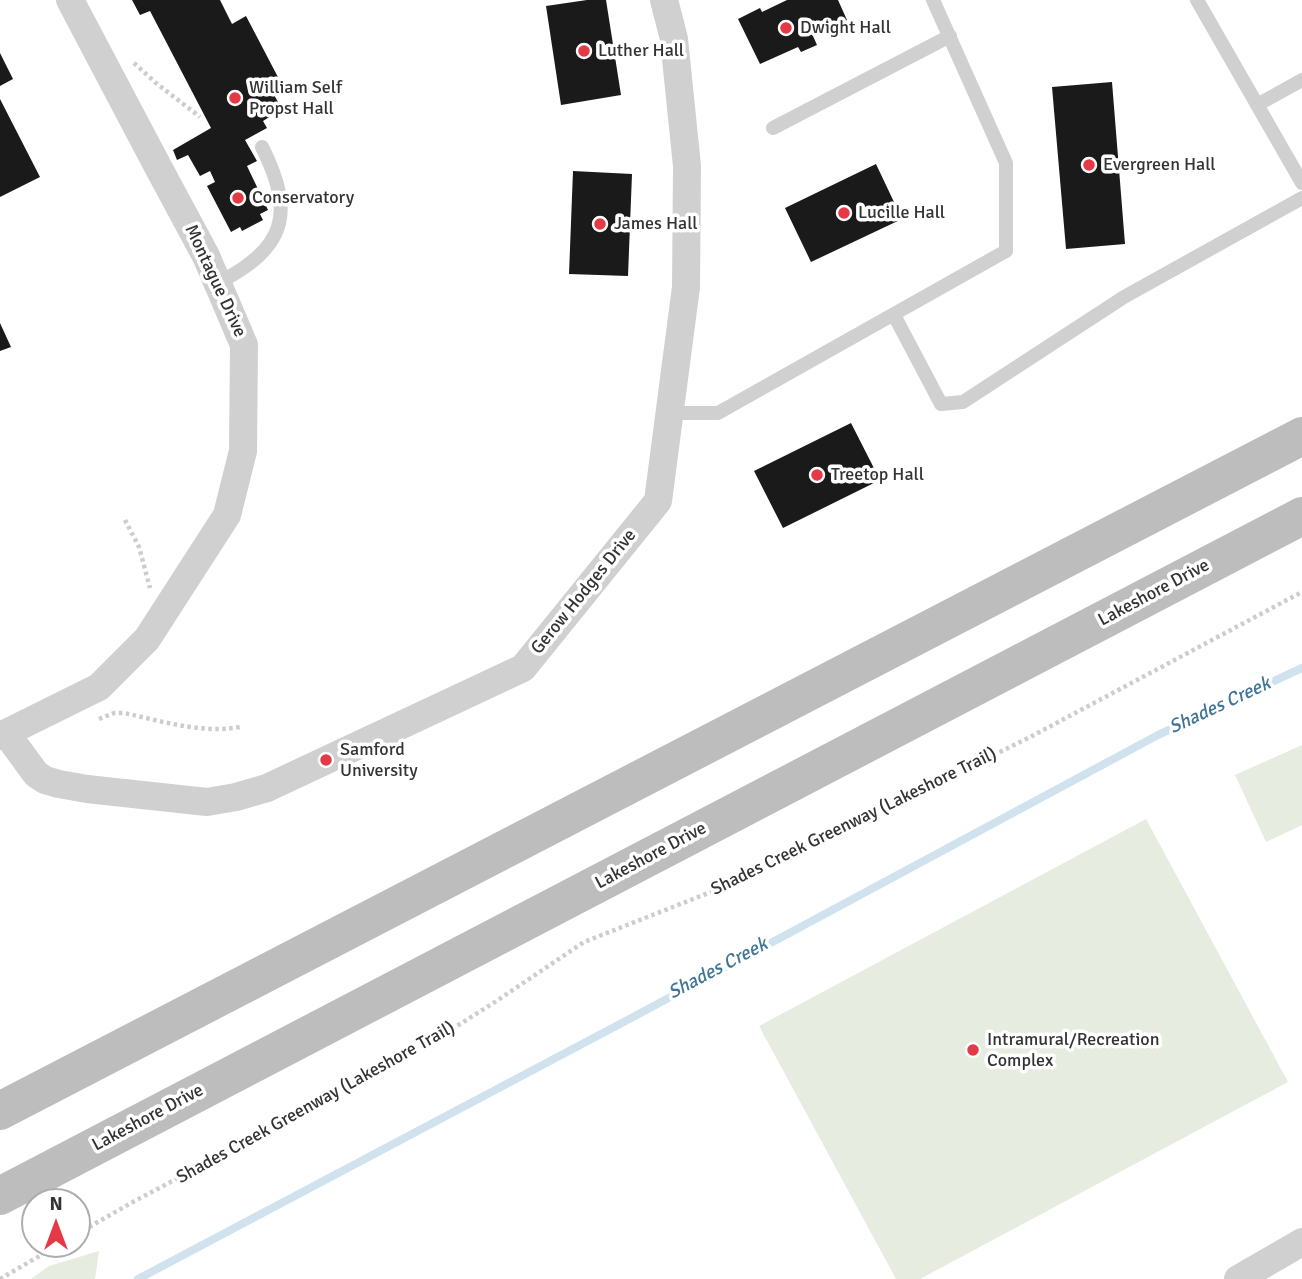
<!DOCTYPE html>
<html>
<head>
<meta charset="utf-8">
<style>
	body { margin:0 }
	#map { position:relative; width:1302px; height:1279px; overflow:hidden; background:#fff; font-family:Signika,sans-serif }
	canvas { display:block }
	.north { position:absolute; left:21px; top:1188px; width:70px; height:70px; box-sizing:border-box; background:#fff; border:2px solid #adadad; border-radius:50%; rotate:0deg; font-size:19px; font-weight:700; line-height:28px; text-align:center; color:#333 }
	.north::after { content:''; display:block; margin:auto; width:24px; height:32px; background:#e63946; clip-path:polygon(50% 0,100% 100%,50% 72%,0 100%) }
</style>
</head>
<body>
<div id="map">
<canvas width="1302" height="1279"></canvas>
<div class="north">N</div>
</div>
<script>
const ctx = document.querySelector('canvas').getContext('2d');
ctx.lineJoin = 'round';
function fillPath(path, color) { ctx.fillStyle = color; ctx.fill(path, 'evenodd'); }
function trace(path, color, width, dash) { ctx.strokeStyle = color; ctx.lineWidth = width; ctx.lineCap = dash ? 'butt' : 'round'; ctx.setLineDash(dash || []); ctx.stroke(path); }
function write(font, color, halo, rows, align = 'center') {
  ctx.font = font + ' Signika,sans-serif'; ctx.lineWidth = 7; ctx.setLineDash([]); ctx.textBaseline = 'middle'; ctx.strokeStyle = halo; ctx.fillStyle = color; for (const [text, x, y, turn = 0] of rows) {
    ctx.save(); ctx.translate(x, y); ctx.rotate((+turn || 0) * Math.PI / 180); ctx.textAlign = isNaN(turn) ? turn : align; if (halo) ctx.strokeText(text, 0, 0); ctx.fillText(text, 0, 0); ctx.restore();
  }
}
fillPath(new Path2D(`
	M1302,745V825L1266,842L1235,775Z
	M1146,819L1288,1082L920,1279H896L759,1026Z
	M99,1251L95,1279H31L49,1266Z`), '#e6ecdf');
trace(new Path2D(`
	M138,1279L635,1016L1158,735L1302,668`), '#cfe2ee', 8);
fillPath(new Path2D(`
	M132,0H220L232,24L246,16L280,81L269,86L282,109L263,121L267,128L245,140L257,161L247,166L268,210L260,214L263,220L242,231L240,227L231,232L207,186L215,182L210,171L200,176L188,155L177,160L173,150L211,128L150,11L140,15Z
	M587,0H606L621,95L561,105L546,6Z
	M787,0H838L847,20L813,36L817,45L801,52L798,47L760,64L738,19L760,8L762,12Z
	M0,53L13,79L0,86Z
	M1112,82L1125,244L1066,249L1052,87Z
	M0,99L40,177L0,197Z
	M876,164L902,219L811,262L785,208Z
	M573,171L632,174L628,276L569,274Z
	M0,323L11,347L0,351Z
	M851,423L880,480L783,528L754,471Z`), '#1a1a1a');
trace(new Path2D(`
	M134,63L156,83L200,117
	M125,520L139,547L150,588
	M99,719L114,713H124C162,721 201,734 240,727
	M77,1234L131,1203L414,1053L495,1002L584,942L754,875L1034,735L1302,592
	M0,1279L60,1244`), '#cdcdcd', 4.5, [3.5, 3.5]);
trace(new Path2D(`
	M1197,0L1302,183
	M1257,105L1302,80
	M773,128L950,36
	M218,283C285,248 296,215 262,147
	M894,315L941,404L963,402L1124,297L1302,198
	M669,413H718L1006,251V163L933,0`), '#d0d0d0', 14);
trace(new Path2D(`
	M6,733L36,774L45,780L59,784L87,789L207,802L236,797L267,788L523,668L658,501L686,287L687,166L674,39L664,0
	M0,736L99,687L147,639L227,515L243,451L244,345L206,256L156,163L70,0
	M1238,1279L1302,1242`), '#d0d0d0', 28);
trace(new Path2D(`
	M0,1111L1302,436
	M0,1196L1302,516`), '#bdbdbd', 38);
for (const [x, y, r, color] of [
	[786,28,7,"#e63946"],
	[584,51,7,"#e63946"],
	[235,98,7,"#e63946"],
	[1089,165,7,"#e63946"],
	[238,198,7,"#e63946"],
	[844,213,7,"#e63946"],
	[600,224,7,"#e63946"],
	[817,475,7,"#e63946"],
	[326,760,7,"#e63946"],
	[973,1050,7,"#e63946"]
]) { const dot = new Path2D(); dot.arc(x, y, r, 0, 2 * Math.PI); ctx.fillStyle = color; ctx.fill(dot); trace(dot, '#fff', 2.5); }
write('18px', '#333', '#fff', [
	["Dwight Hall",800,28],
	["Luther Hall",598,51],
	["William Self",249,88],
	["Propst Hall",249,109],
	["Evergreen Hall",1103,165],
	["Conservatory",252,198],
	["Lucille Hall",858,213],
	["James Hall",614,224],
	["Treetop Hall",831,475],
	["Samford",340,750],
	["University",340,771],
	["Intramural/Recreation",987,1040],
	["Complex",987,1061]
], 'left');
write('18px', '#333', '#fff', [
	["Montague Drive",215,281,65],
	["Gerow Hodges Drive",584,592,-51],
	["Lakeshore Drive",1154,593,-28],
	["Shades Creek Greenway (Lakeshore Trail)",854,822,-26],
	["Lakeshore Drive",651,856,-28],
	["Shades Creek Greenway (Lakeshore Trail)",316,1103,-29],
	["Lakeshore Drive",148,1118,-28]
]);
write('italic 19px', '#3f7597', '#fff', [
	["Shades Creek",1220,706,-25],
	["Shades Creek",718,969,-28]
]);
</script>
</body>
</html>
